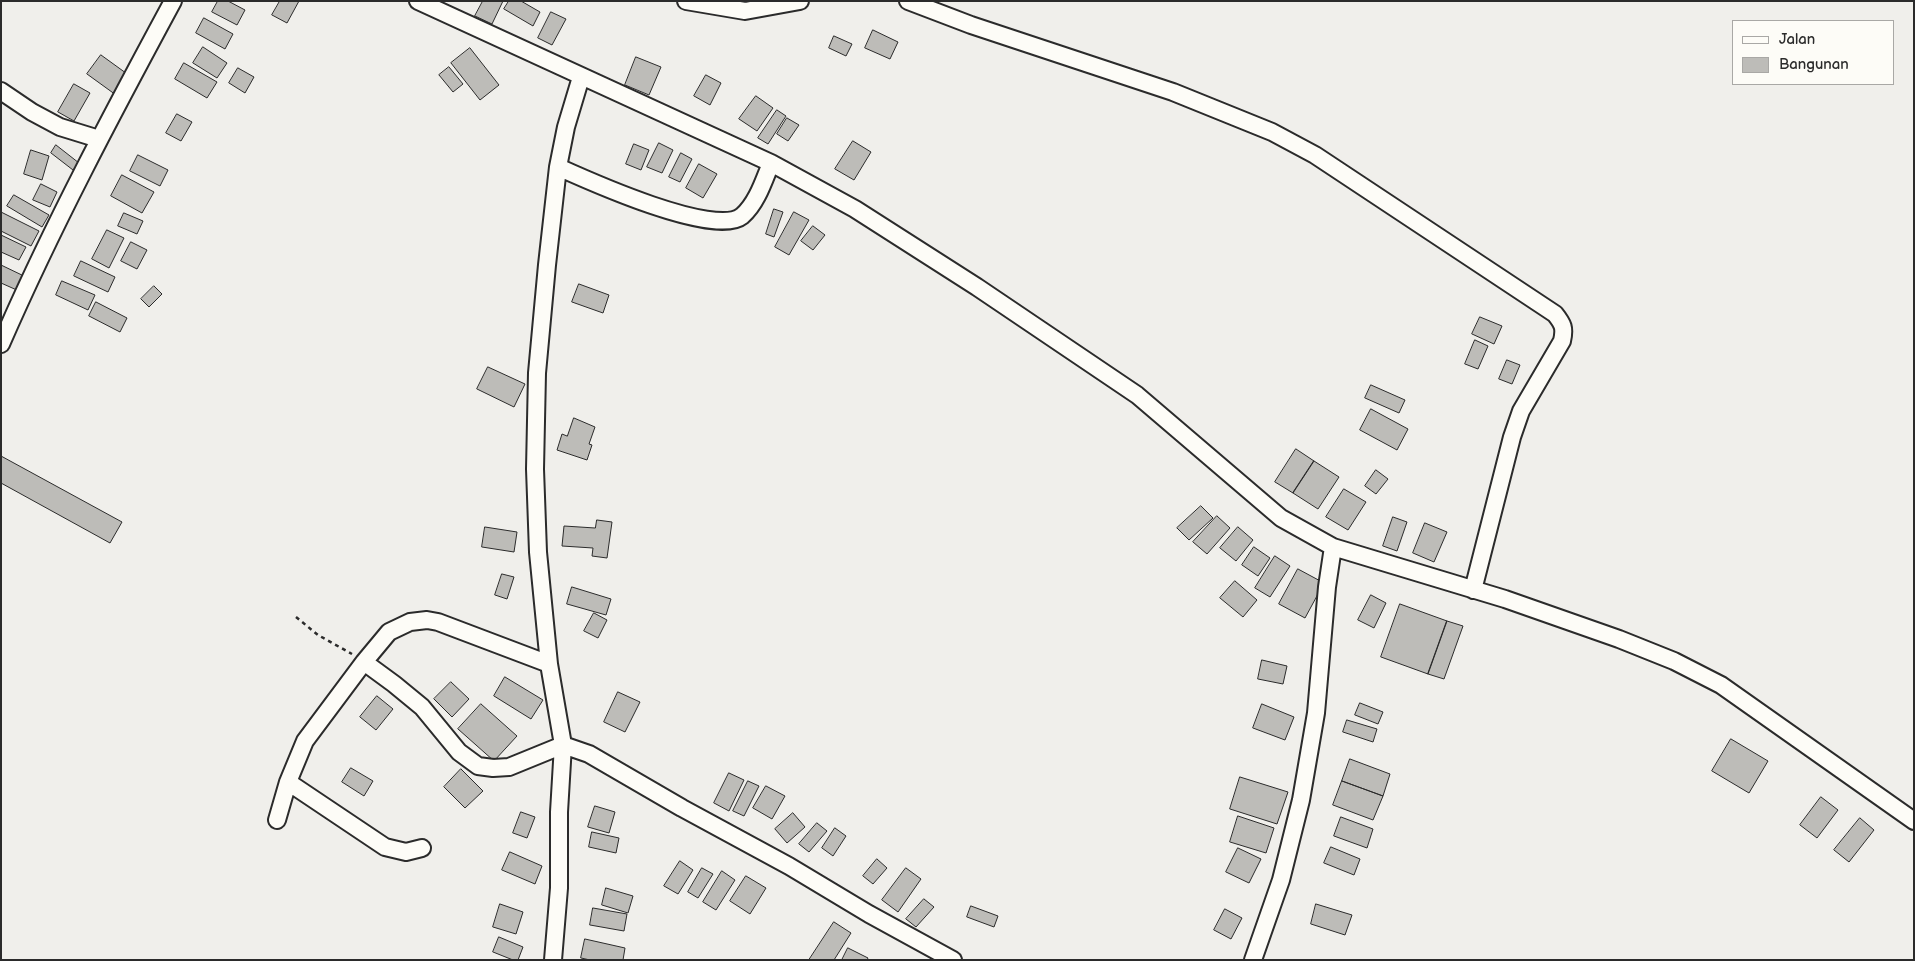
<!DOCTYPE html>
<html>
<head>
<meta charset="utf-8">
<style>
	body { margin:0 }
	#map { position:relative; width:1915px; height:961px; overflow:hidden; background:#f0efeb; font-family:"Balsamiq Sans",sans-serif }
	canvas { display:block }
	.frame { position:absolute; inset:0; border:2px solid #2b2b2b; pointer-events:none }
	.legend { position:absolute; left:1732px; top:20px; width:162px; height:65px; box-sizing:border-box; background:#fdfcf7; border:1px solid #a9a8a5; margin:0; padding:6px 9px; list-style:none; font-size:15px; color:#2b2b2b }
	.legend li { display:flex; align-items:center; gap:10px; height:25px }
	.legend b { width:25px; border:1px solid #a9a8a5 }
</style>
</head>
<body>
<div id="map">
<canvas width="1915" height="961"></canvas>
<div class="frame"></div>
<ul class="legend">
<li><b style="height:6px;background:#fdfcf7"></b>Jalan</li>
<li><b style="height:14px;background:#bdbcb8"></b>Bangunan</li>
</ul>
</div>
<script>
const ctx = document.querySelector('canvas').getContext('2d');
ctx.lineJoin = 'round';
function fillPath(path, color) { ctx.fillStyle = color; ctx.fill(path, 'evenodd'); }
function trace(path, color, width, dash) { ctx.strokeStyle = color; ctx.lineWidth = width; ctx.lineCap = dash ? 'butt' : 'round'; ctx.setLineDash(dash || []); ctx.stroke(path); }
const building = new Path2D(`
	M218,1H228L245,10L237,25L212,12Z
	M280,1H299L287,23L272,15Z
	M483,1H503L492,24L475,16Z
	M509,1H521L540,12L533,26L504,9Z
	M551,12L566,19L552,45L538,38Z
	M204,18L233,34L225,49L196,33Z
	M873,30L898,42L890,59L865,48Z
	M834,36L852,44L846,56L829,48Z
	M203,47L227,63L217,78L193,63Z
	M470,48L499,85L480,100L451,63Z
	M101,55L130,76L116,95L87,74Z
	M636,57L661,67L649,95L625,85Z
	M184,63L217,82L207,98L175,79Z
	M449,67L463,84L453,92L439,75Z
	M238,68L254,77L245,93L229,83Z
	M706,75L721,83L710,105L694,96Z
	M74,84L90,93L74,121L58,112Z
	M756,96L773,108L757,131L739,119Z
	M777,110L786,116L768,144L758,138Z
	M177,114L192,122L181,141L166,133Z
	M787,118L799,125L788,141L777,134Z
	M853,141L871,152L854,180L835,169Z
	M659,143L673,150L662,173L647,167Z
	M634,144L649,150L641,170L626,164Z
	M56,145L79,163L73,170L51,153Z
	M31,150L49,156L42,180L24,174Z
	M681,153L692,159L680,182L669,177Z
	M138,155L168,170L160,186L130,171Z
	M699,164L717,174L703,198L686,188Z
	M122,175L154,192L142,213L111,196Z
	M41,184L57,192L50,207L33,200Z
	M14,195L49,215L42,227L7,206Z
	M774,209L783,212L774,237L766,234Z
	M1,212L39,231L31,246L1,231Z
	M794,212L809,220L789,255L775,247Z
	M124,213L143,221L137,234L118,226Z
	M813,226L825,235L813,250L801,241Z
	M107,230L124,238L109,268L92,259Z
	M1,235L26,247L19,260L1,252Z
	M131,242L147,250L137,269L121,261Z
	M81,261L115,277L108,292L74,276Z
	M1,265L26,277L19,291L1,283Z
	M62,281L95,295L88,310L56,295Z
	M579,284L609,295L603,313L572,302Z
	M154,286L162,294L149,307L141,299Z
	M96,302L127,318L120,332L89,316Z
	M1480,317L1502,326L1494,344L1472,334Z
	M1475,340L1488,346L1478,369L1465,364Z
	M1507,360L1520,365L1512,384L1499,379Z
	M488,367L525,384L514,407L477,389Z
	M1371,385L1405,400L1399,413L1365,398Z
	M1371,409L1408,429L1397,450L1360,430Z
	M574,418L595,427L589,444L592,445L587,460L557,450L562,434L567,436Z
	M1296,449L1314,461L1293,493L1275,482Z
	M1,456L122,522L110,543L1,483Z
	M1314,461L1339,477L1318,509L1293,493Z
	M1376,470L1388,479L1376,494L1365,486Z
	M1344,489L1366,502L1348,530L1326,517Z
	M1201,506L1213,518L1189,540L1177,528Z
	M1217,516L1230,528L1207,554L1193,542Z
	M1393,517L1407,522L1397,551L1383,546Z
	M597,520L612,522L607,558L592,556L593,548L562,546L564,526L595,528Z
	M1425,523L1447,532L1434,562L1413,553Z
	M485,527L517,532L514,552L482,547Z
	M1238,527L1253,540L1236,561L1220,548Z
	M1254,547L1270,558L1258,576L1242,565Z
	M1275,556L1290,566L1270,597L1255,588Z
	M1298,569L1324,583L1305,618L1279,604Z
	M502,574L514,577L507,599L495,595Z
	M1235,581L1257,600L1243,617L1220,598Z
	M572,587L611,599L606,615L567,604Z
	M1371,595L1386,603L1374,628L1358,620Z
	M1400,604L1447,621L1428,674L1381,657Z
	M594,613L607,620L598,638L584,631Z
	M1447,621L1463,626L1444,679L1428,674Z
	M1262,660L1287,666L1283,684L1258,679Z
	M505,677L543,700L531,719L494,696Z
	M451,682L469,699L452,717L434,699Z
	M618,692L640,702L625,732L604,722Z
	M377,696L393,709L376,730L360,717Z
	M1360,703L1383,712L1378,724L1355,715Z
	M481,704L517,736L494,761L458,729Z
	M1262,704L1294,717L1285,740L1253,728Z
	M1347,720L1377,729L1373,742L1343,732Z
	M1731,739L1768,761L1749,793L1712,771Z
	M1350,759L1390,774L1383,796L1342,781Z
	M351,768L373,781L364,796L342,782Z
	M461,769L483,791L465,808L444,787Z
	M729,773L744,780L729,811L714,803Z
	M1240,777L1288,792L1277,824L1230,809Z
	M748,781L759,786L744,816L733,811Z
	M1342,781L1383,796L1373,820L1333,805Z
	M766,786L785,796L772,819L753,808Z
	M1821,797L1838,810L1817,838L1800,825Z
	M595,806L615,812L609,833L588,827Z
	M521,812L535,817L527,838L513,833Z
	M793,813L805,827L787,843L775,829Z
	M1238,816L1274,828L1266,853L1230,842Z
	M1341,817L1373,829L1367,848L1334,836Z
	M1860,818L1874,830L1849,862L1834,850Z
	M817,823L827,831L809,852L799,844Z
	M835,828L846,836L833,856L822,848Z
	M592,832L619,838L616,853L589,847Z
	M1331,847L1360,859L1354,875L1324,863Z
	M1238,848L1261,859L1249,883L1226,872Z
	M510,852L542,866L535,884L502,870Z
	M877,859L887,868L873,884L863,876Z
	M680,861L693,870L678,894L664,886Z
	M702,868L713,874L698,898L688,892Z
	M906,868L921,879L898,912L882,900Z
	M722,871L735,880L716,910L703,902Z
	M746,876L766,888L750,914L730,901Z
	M606,888L633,896L628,913L602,905Z
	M924,899L934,907L916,927L906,919Z
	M500,904L523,912L516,934L493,927Z
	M1316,904L1352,915L1345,935L1311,924Z
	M971,906L998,916L994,927L967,917Z
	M593,908L627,914L624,931L590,925Z
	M1225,909L1242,918L1231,939L1214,930Z
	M834,922L851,933L834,960H809Z
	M499,937L523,947L518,960H513L493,952Z
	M585,939L625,948L623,960H590L581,958Z
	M848,948L868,958L867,960H842Z`);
fillPath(building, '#bdbcb8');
trace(building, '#2b2b2b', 1);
const minor = new Path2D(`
	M418,1L771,163L855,209L977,287L1137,395L1281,518L1333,547L1505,599L1619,639L1674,661L1721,685L1914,821
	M686,1L745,11L800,1
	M908,1L971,25L1173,92L1272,132L1315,155L1555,314C1563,324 1565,328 1562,341L1521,411L1512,437L1473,590
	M1,91L32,112L60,127L99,139
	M558,167C589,181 715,238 742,216C757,203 764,180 771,163
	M1,344C52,227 112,114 173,1
	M364,662L394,684L422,707L459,752L478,766L493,768L509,767L563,745L589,754L682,808L789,866L869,914L953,960
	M288,782L385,847L406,852L422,848
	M277,820L288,782L305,741L364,662L389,632L410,622L427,620L438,622L549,664
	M553,960L559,888V812L563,745L549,664L538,552L535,469L537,373L547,265L558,167L566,127L581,77
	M1253,960L1281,880L1301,800L1316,713L1327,587L1333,547`);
trace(minor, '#2b2b2b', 20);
trace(new Path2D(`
	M296,617L318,635L352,654`), '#2b2b2b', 2.5, [4, 4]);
trace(minor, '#fdfcf7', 16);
</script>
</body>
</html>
